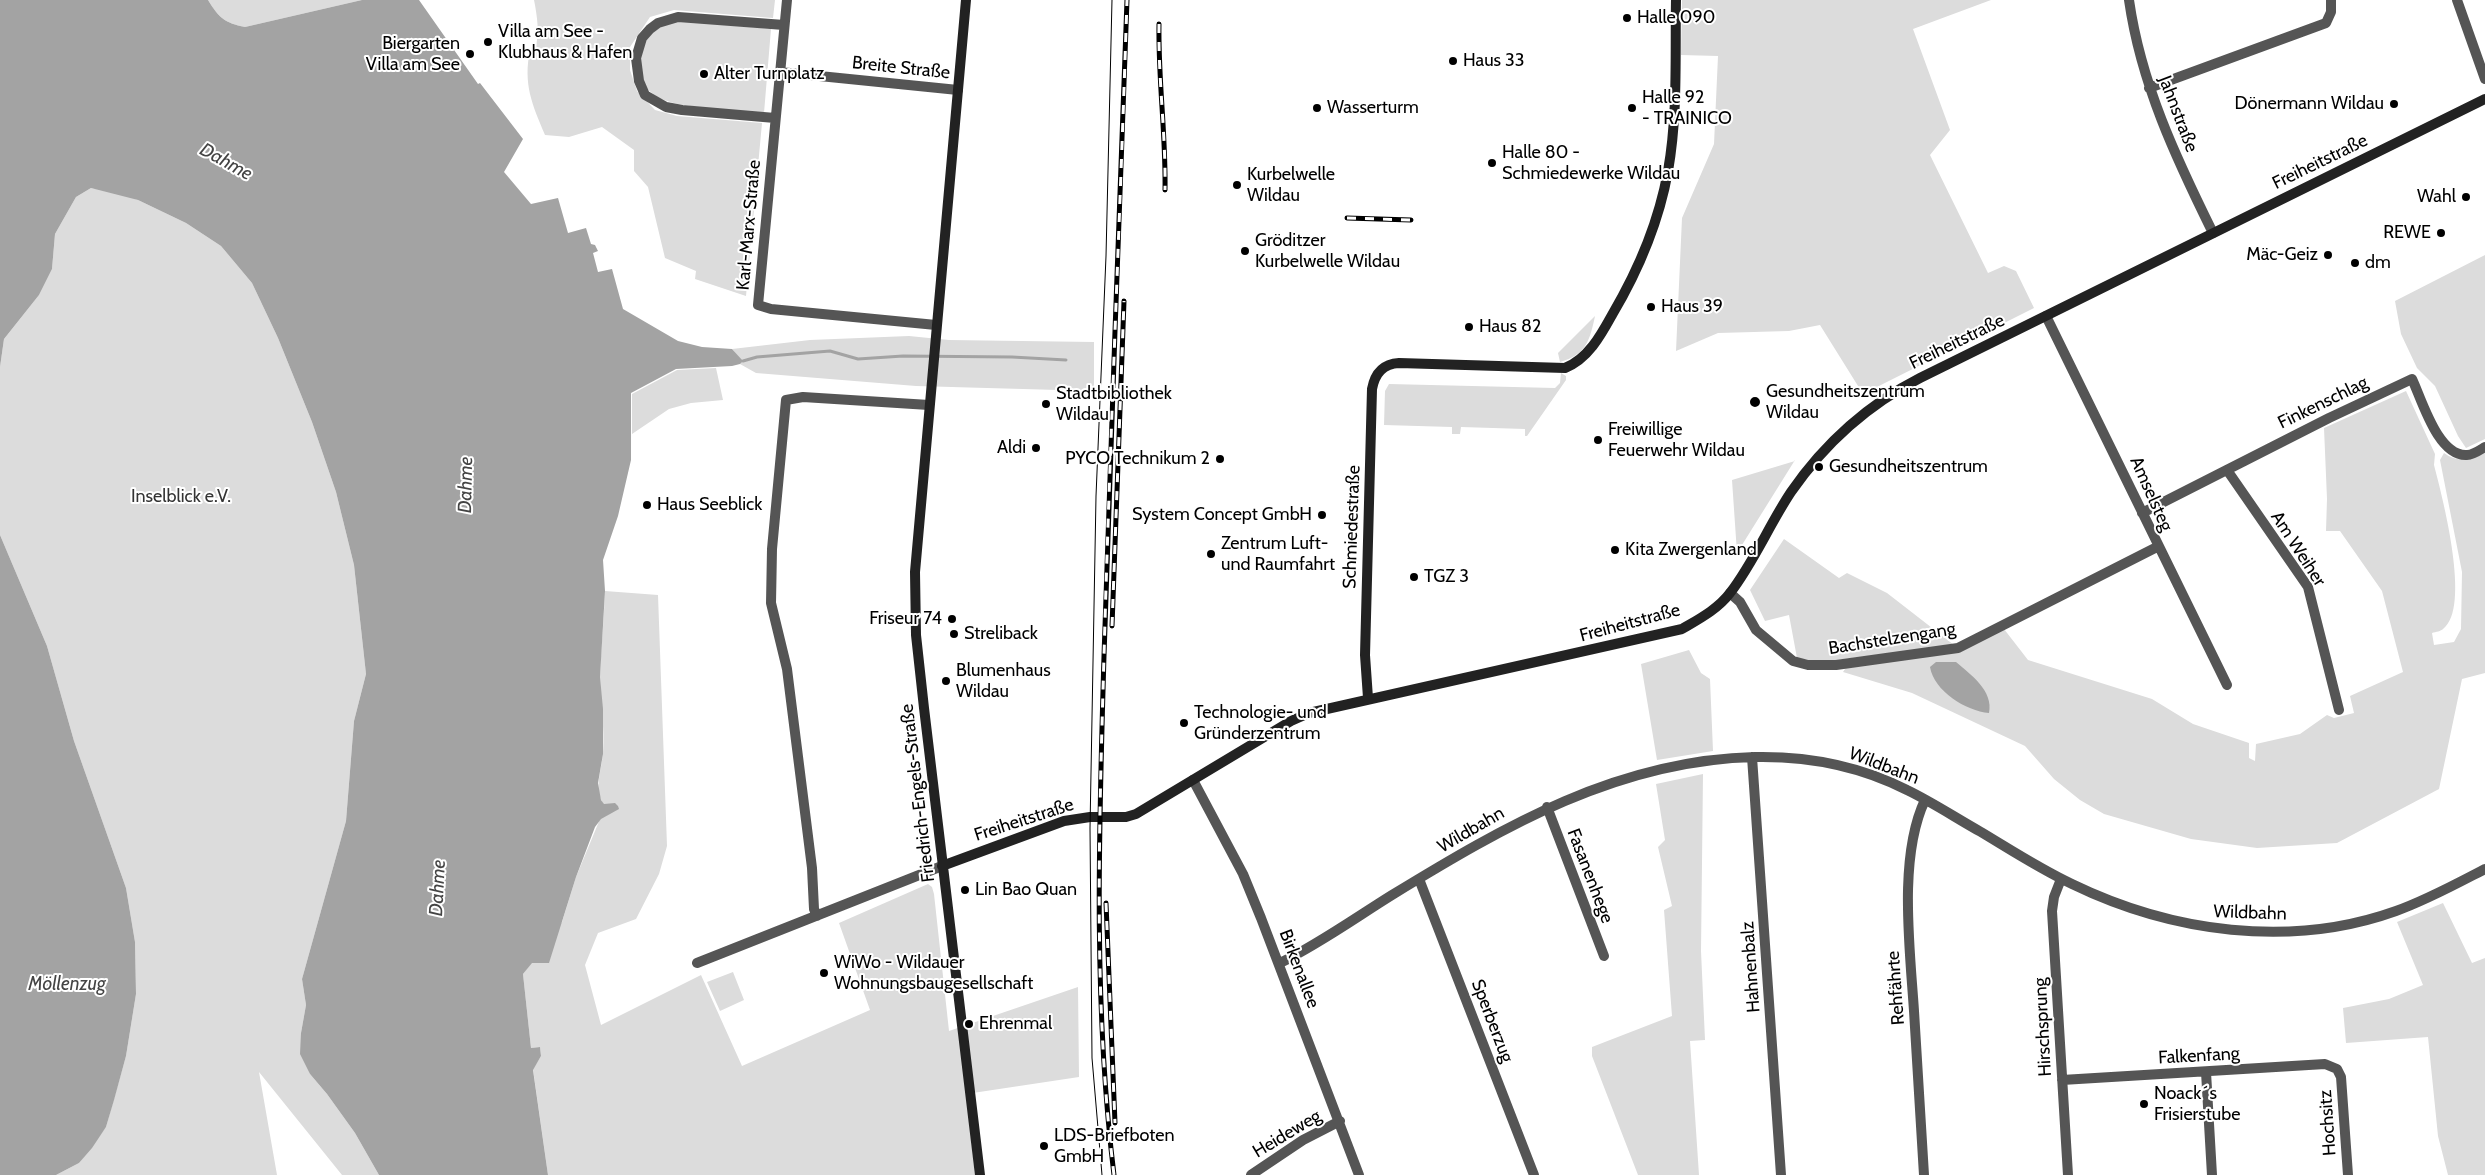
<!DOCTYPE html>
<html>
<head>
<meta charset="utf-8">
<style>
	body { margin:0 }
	canvas { display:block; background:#fff }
</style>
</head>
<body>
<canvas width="2485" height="1175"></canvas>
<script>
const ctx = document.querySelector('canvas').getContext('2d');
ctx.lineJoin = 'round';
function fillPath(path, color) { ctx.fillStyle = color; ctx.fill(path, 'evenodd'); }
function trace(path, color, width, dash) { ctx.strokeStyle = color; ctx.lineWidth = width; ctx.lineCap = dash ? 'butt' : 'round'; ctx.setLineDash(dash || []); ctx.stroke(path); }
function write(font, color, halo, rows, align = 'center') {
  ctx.font = font + ' Cabin,sans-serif'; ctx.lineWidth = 4; ctx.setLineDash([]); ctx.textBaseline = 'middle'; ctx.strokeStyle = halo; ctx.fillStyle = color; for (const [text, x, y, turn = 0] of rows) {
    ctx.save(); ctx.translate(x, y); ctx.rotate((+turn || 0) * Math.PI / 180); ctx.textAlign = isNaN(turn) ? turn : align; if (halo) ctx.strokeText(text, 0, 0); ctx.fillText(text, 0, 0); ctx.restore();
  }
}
fillPath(new Path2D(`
	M208,0H362L245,27C225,23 219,18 208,0Z
	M534,0H775L773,18L674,10L650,17L630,47V70L637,91L655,110L677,116L762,123L746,296L695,279L696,271L665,258L648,187L634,171V150L602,127L569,137L545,135C532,104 523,84 530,50L535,49C540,34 537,15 534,0Z
	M1682,0H1991L1913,29L1950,130L1930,155L1988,273L2004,266L2016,271L2034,308L1863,394L1820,325L1789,331L1718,333L1676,351L1682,218L1714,144L1718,56L1681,55Z
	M675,20L771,29L764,113C746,112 728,110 710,108C677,105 634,102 640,57C643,37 657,27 675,20Z
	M91,188L116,192L138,200L186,223L221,246L252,283L278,338L312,422L336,492L354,565L366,674L354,721L346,821L302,979L306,1005L301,1033L310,1074L327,1094L355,1133L379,1175H342L259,1072L277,1175H56L79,1163L106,1127L126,1056L136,994L135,942L126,888L74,741L47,646L0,535V367L4,339L39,295L52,269L55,234L76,197Z
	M2485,255V439L2466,448L2458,436L2435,386L2417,368L2401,334L2395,301Z
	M1595,316C1590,340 1586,355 1560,362L1558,353Z
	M909,336L949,340L1094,342V391L916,386L756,373L740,364L742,361L732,349L810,340Z
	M716,368L723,400L691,403L669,409L632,434V394L677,370Z
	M1561,373L1566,376V380L1527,436H1525V429L1461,427L1460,434H1452V427L1384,425L1385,391L1389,384L1555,388L1560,383Z
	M2406,391L2435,454L2434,465C2442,496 2472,608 2443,629C2441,631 2436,632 2432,633L2434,645L2454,642L2461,629L2462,572L2440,460L2444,453C2458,463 2470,460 2485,453V673L2462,679L2439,789L2337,843L2257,848L2191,839L2104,814L2080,800L2054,779L2025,746L1912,693L1843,672L1847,666L1916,656L2004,629L2028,660L2152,699L2193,724L2249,743V758L2255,761L2256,744L2300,734L2327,715L2334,718L2354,713L2350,696L2403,672L2382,591L2340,531H2326L2327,499L2324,428Z
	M1795,461V460L1737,553L1732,480Z
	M1784,539L1839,578L1847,573L1887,593L1954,645L1820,662L1797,658L1789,615L1765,621L1750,590Z
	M605,591L658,595L667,846L659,874L636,919L598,933L585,965L601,1025L701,975L742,1066L870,1010L839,923L928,884L932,887L934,894L949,1031L1078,987L1079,1077L966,1094L975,1175H548L533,1069L541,1056L540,1047L531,1048L523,974L562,922L576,877L600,819L604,805C593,789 602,770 603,752C605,727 600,701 600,676C601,648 604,620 605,591Z
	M1689,650L1701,673L1710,679L1713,751L1657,760L1641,664Z
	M1703,774L1701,951L1705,1040L1690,1041L1699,1175H1638L1592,1056V1047L1672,1016L1664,910L1672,906L1658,847L1665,840L1656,784Z
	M2443,903L2472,963L2485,958V1175H2448L2438,1136L2428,1037L2346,1043L2343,1008L2389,999L2423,985L2397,922Z
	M733,972L744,1000L720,1011L707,982Z`), '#dcdcdc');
fillPath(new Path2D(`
	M0,0H208C219,18 225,23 245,27L362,0H419L478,84L480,83L523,139L504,172L531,204L558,198L568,233L586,228L591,244L595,245L598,251L593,253L598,272L612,269L623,309L678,341L702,347L732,349L743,361L740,364L732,366L676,369L631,393V460L618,516L603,560L605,591L600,677L603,709V754L598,783L601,800L604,804L615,803L618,806L619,809L601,819L595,827L576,877L549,963H532L523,974L531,1048L540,1047L541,1056L533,1070L548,1175H379L355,1133L327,1094L310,1074L300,1054L301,1033L306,1005L302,979L346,821L354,721L366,674L354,565L336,492L312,422L278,338L252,283L221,246L186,223L138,200L91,188L76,197L55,234L52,269L39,295L4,339L0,367Z
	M0,535L47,646L74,741L126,888L135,942L136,994L126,1056L114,1100L106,1127L92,1148L79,1163L56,1175H0Z
	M1936,662H1956C1970,674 1994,691 1989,713C1966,711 1934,691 1930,667Z`), '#a3a3a3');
trace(new Path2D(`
	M743,361L757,357L830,351L858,359L903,356L1012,357L1066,360`), '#a3a3a3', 3);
trace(new Path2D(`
	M787,0L758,305L771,309L936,325
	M2129,0C2141,84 2176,158 2213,233
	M2457,0L2485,79
	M780,72L958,90
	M2149,88L2326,23L2331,12V0
	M775,118L682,110L666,107L645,95L639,81L636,58L642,38L650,29L658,23L678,17L784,25
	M2046,316L2227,685
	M2227,470L2308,587L2339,710
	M2142,513L2329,418L2412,379C2422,400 2438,457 2467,455C2473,455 2480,450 2485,447
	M1730,593L1740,602L1756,630L1793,661L1808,665H1836L1958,648L2157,547
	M1752,757L1781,1175
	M1193,780L1243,874L1261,918L1359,1175
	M1547,807L1604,956
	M1419,879L1534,1175
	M2061,879L2054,897L2052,911L2068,1175
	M817,916L814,909L812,868L787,669L771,603L772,549L786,400L803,397L929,405
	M697,963L942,866
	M1280,963C1319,944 1355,918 1392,895C1505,826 1618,760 1755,757C1807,756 1860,766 1907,790C1932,802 1956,818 1981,832C2011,850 2040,869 2072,884C2171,932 2290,949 2396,911C2427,900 2456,884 2485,869
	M2206,1072L2212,1175
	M2062,1080L2325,1064L2337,1069L2341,1077L2348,1175
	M1251,1175L1303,1140L1340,1121
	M1924,1175C1921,1120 1917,1066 1914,1011C1910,949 1898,857 1925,800`), '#555', 10);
trace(new Path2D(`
	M966,0L915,572L916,635L924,708L980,1175
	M1368,698L1365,655L1372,389C1375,373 1383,364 1399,363L1565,368C1588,359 1601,335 1612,315C1638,271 1659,221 1668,171C1678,115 1675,56 1676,0
	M942,866L1064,821L1090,817H1126L1136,814L1291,721L1309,713L1682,629C1699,619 1718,609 1730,593C1754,562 1769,525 1791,492C1825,443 1867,405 1920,378L2485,99`), '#222', 10);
trace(new Path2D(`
	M1102,1175L1092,1058L1090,828L1096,496L1106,256L1112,0`), '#000', 1);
const rail = new Path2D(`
	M1159,24C1158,80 1166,134 1165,190
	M1347,218L1411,220
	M1112,626L1124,301
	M1106,903L1115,1123
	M1114,1175C1093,1003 1099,829 1104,656C1110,437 1120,219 1127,0`);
trace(rail, '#000', 5);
trace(rail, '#fff', 3, [9]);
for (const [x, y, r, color] of [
	[1627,18,5,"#000"],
	[488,42,5,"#000"],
	[470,54,5,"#000"],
	[1453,61,5,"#000"],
	[704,74,5,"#000"],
	[2394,104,5,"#000"],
	[1317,108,5,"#000"],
	[1632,108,5,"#000"],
	[1492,163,5,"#000"],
	[1237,185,5,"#000"],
	[2466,197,5,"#000"],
	[2441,233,5,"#000"],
	[1245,251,5,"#000"],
	[2328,255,5,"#000"],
	[2355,263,5,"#000"],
	[1651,307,5,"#000"],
	[1469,327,5,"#000"],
	[1755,402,6,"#000"],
	[1046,404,5,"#000"],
	[1598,440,5,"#000"],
	[1036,448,5,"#000"],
	[1220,459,5,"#000"],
	[1819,467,5,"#000"],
	[647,505,5,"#000"],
	[1322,515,5,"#000"],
	[1615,550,5,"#000"],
	[1211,554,5,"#000"],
	[1414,577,5,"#000"],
	[952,619,5,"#000"],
	[954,634,5,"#000"],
	[946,681,5,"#000"],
	[1184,723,5,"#000"],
	[965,890,5,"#000"],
	[824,973,5,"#000"],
	[969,1024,5,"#000"],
	[2144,1104,5,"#000"],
	[1044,1146,5,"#000"]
]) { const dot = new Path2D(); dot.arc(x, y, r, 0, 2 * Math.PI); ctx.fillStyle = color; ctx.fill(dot); trace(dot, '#fff', 2); }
write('18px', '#000', '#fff', [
	["Halle 090",1637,18],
	["Villa am See -",498,32],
	["Klubhaus & Hafen",498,53],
	["Biergarten",460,44,"right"],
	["Villa am See",460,65,"right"],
	["Haus 33",1463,61],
	["Alter Turnplatz",714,74],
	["Halle 92",1642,98],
	["- TRAINICO",1642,119],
	["Dönermann Wildau",2384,104,"right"],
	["Wasserturm",1327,108],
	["Halle 80 -",1502,153],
	["Schmiedewerke Wildau",1502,174],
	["Kurbelwelle",1247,175],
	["Wildau",1247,196],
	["Wahl",2456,197,"right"],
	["REWE",2431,233,"right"],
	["Gröditzer",1255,241],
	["Kurbelwelle Wildau",1255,262],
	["Mäc-Geiz",2318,255,"right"],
	["dm",2365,263],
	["Haus 39",1661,307],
	["Haus 82",1479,327],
	["Gesundheitszentrum",1766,392],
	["Wildau",1766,413],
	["Stadtbibliothek",1056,394],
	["Wildau",1056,415],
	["Freiwillige",1608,430],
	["Feuerwehr Wildau",1608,451],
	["Aldi",1026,448,"right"],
	["PYCO Technikum 2",1210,459,"right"],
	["Gesundheitszentrum",1829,467],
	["Haus Seeblick",657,505],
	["System Concept GmbH",1312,515,"right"],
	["Zentrum Luft-",1221,544],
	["und Raumfahrt",1221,565],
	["Kita Zwergenland",1625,550],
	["TGZ 3",1424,577],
	["Friseur 74",942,619,"right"],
	["Streliback",964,634],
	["Blumenhaus",956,671],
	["Wildau",956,692],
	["Technologie- und",1194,713],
	["Gründerzentrum",1194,734],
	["Lin Bao Quan",975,890],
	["WiWo - Wildauer",834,963],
	["Wohnungsbaugesellschaft",834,984],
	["Ehrenmal",979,1024],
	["Noack´s",2154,1094],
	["Frisierstube",2154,1115],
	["LDS-Briefboten",1054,1136],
	["GmbH",1054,1157]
], 'left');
write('18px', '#000', '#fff', [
	["Breite Straße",901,68,6],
	["Jahnstraße",2178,114,69],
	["Freiheitstraße",2320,162,-26],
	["Karl-Marx-Straße",749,225,-85],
	["Freiheitstraße",1957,342,-26],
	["Finkenschlag",2323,403,-26],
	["Amselsteg",2151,494,66],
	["Schmiedestraße",1352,527,-88],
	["Am Weiher",2298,549,57],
	["Freiheitstraße",1630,623,-15],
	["Bachstelzengang",1892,639,-9],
	["Wildbahn",1884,766,21],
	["Friedrich-Engels-Straße",918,793,-97],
	["Freiheitstraße",1024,820,-18],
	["Wildbahn",1471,830,-30],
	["Fasanenhege",1590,876,69],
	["Wildbahn",2250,913,2],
	["Hahnenbalz",1751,967,-94],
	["Birkenallee",1299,969,69],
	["Rehfährte",1896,988,-94],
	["Sperberzug",1492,1021,69],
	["Hirschsprung",2043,1027,-93],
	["Falkenfang",2199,1056,-3],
	["Hochsitz",2328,1123,-94],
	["Heideweg",1287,1134,-31]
]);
write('18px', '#333', '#fff', [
	["Inselblick e.V.",181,497]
]);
write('italic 19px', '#444', '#fff', [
	["Dahme",226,162,29],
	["Dahme",466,485,-89],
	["Dahme",438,888,-87],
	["Möllenzug",67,984]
]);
</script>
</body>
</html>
